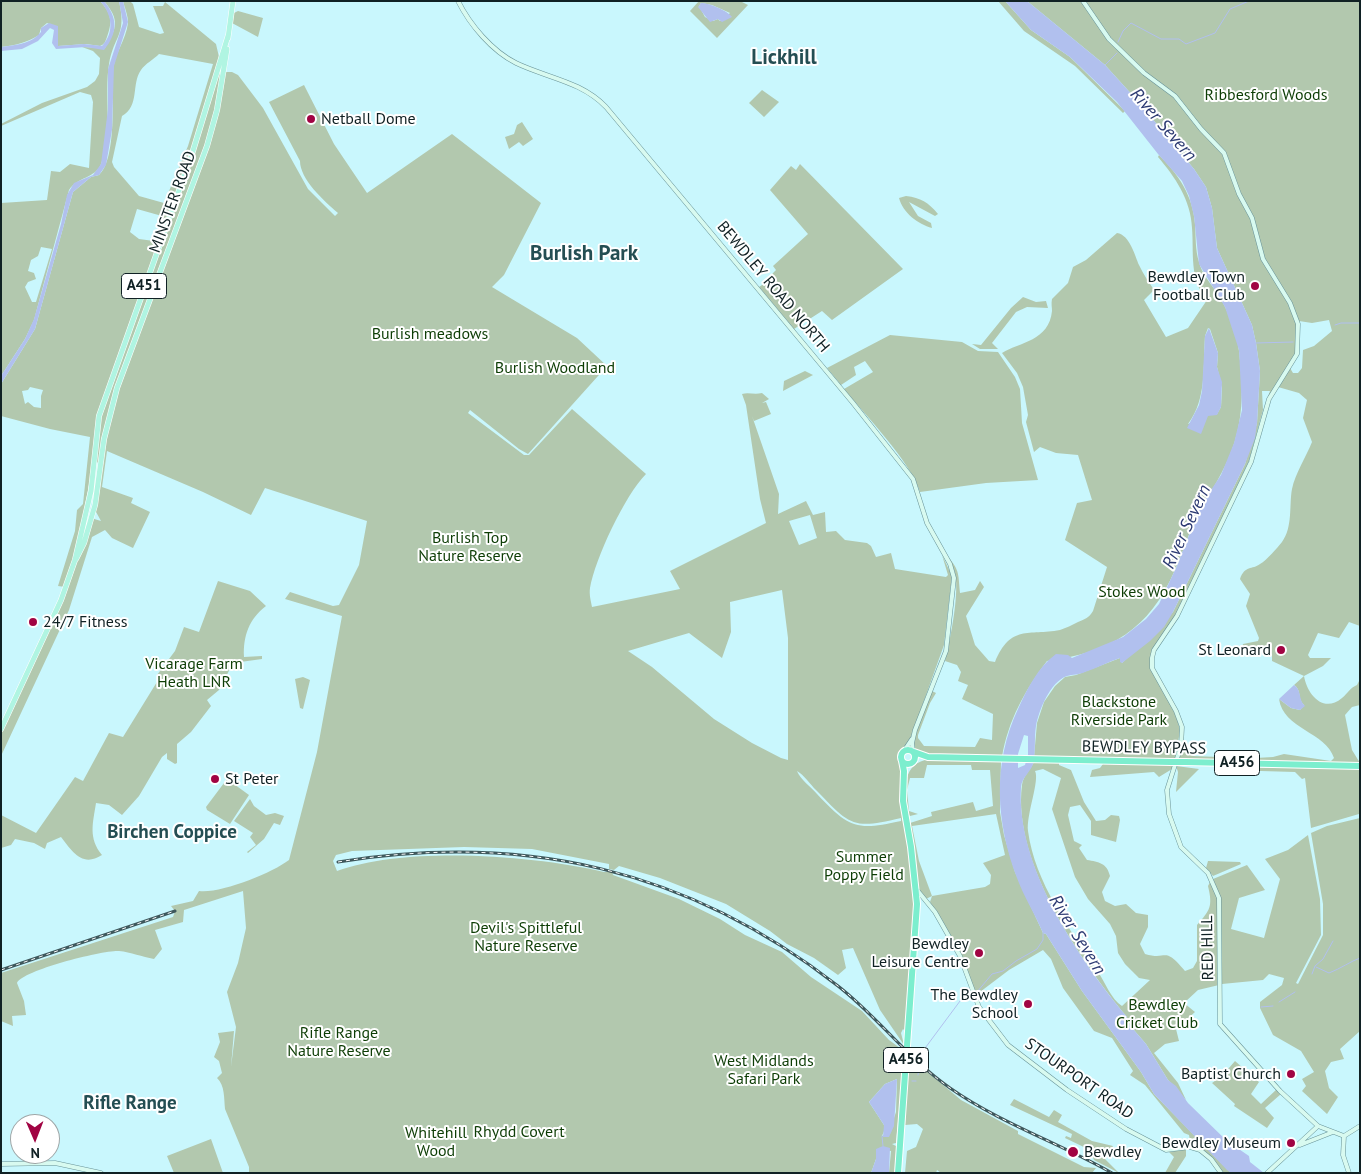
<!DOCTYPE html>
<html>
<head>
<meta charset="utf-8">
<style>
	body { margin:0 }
	#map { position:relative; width:1361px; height:1174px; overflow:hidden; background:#c9f7fd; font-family:"PT Sans",sans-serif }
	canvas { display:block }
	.frame { position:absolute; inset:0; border:2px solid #102124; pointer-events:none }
	.north { position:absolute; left:10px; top:1114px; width:50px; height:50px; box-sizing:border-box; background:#fff; border:1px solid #9fa6a7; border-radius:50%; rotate:179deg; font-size:14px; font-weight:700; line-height:20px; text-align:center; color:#102124 }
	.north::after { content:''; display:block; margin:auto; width:18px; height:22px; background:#a10443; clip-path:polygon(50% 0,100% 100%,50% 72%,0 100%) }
</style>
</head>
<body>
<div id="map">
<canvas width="1361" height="1174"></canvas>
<div class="frame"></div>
<div class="north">N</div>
</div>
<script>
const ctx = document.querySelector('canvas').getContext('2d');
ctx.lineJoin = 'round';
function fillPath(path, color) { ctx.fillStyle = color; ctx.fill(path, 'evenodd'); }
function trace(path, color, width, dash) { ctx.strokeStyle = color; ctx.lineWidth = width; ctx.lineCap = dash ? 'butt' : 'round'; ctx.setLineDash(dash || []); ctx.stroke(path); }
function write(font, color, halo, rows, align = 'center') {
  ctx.font = font + ' "PT Sans",sans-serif'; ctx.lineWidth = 4; ctx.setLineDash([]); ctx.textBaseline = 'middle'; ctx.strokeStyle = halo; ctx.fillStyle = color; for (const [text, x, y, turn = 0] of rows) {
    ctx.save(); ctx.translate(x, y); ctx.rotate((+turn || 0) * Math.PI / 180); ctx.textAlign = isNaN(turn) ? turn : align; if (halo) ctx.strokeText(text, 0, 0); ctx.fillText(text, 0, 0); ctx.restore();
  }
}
fillPath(new Path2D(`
	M1,1H100C111,13 113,21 107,37C105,42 105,44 100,46L86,44L58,46V28L47,23L41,28L39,35C26,43 16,45 1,47Z
	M104,1H119C127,36 114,35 109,64C104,95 113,134 101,164C96,178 77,177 69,190L34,320L25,339L1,376V203L47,200L51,171L60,172L70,164L89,168L93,102L91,95L80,92L1,126V124L42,103L87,87L95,81L99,74L100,58L93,51L82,47L105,48C117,28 120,20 104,1ZM41,247L52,249L36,302H32L25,287L28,282L36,279L34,273L28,271L31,260L38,256Z
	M123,1H130L133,4L139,27L160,34L164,33L153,6H163L165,2L216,44L219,57L207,109L220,72H232L238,75L263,108L308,189L335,216L338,213C323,200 300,179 300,161L269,102L304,85L334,144L367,193L452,134L541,203L504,275L492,287L577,338L607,366L528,454L519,449L470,410L468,413L524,455H529L572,409L646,474C625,495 595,559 590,588C589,595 591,601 592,607L680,589L670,571L766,523L760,499L746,405L742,394C749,392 754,395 762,393L769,399L762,403L766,402L771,414L754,421L752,416L779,494L778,514L806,501L813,515L825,512L826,532L836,531L845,540L867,543L871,546L876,557L891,553L895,569L946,577L948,575L942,555L952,576L944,645L911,737L900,755L902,765L904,817L902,818L910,849L914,905L905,1031L903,1029L901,1033L904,1045L880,1010L853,948L842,950L846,968L838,975L814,958L787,944L770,931L726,904L660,878L619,866L614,870L609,869V864L532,849L464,847L352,851L336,855L333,861L337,871C406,846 532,855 604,872H612L613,875L679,899L720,919L745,935L782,952L811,977L862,1011L889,1040L900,1048L904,1056L896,1143L892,1144L896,1146V1173H889L891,1151L876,1149V1159L871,1173H249V1167L225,1109C224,1099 225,1085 217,1078L222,1073L219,1061L214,1057L220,1042L218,1033L234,1031L231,1067L236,1027L227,992L238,963L246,928L243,891L184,910L183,922L155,930L162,949L154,959C142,957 131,952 119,951C103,950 23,970 17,983L24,1001L26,1015L12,1016L13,1026L1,1021V973L173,917L175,911L171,906L193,901L199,891C220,894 272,873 289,860L317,752L342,616L285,599L290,592L333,606L339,605L359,565L367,521L265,488L251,515L203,492L107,451L102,487L133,498L131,503L150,512L133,548L112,538L105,530L92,537L69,610L1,756V729L65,587L58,586L75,531L77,510L83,504L90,437L50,429L1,416V384L35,329L73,192L91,177L99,175C117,159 112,95 113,71C114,54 126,40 128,23C128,15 125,9 123,1ZM159,54L213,64L188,146L164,203L139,196L114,167L112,162L122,116C140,106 131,84 141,70C145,64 154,59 159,54ZM137,209L162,216L154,241L139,239L130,232ZM30,387L43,390L41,396V408L34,407L28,402L25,404L22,391L28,390ZM101,462L95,510L101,521L91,518L75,559L93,463ZM810,515L817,538L799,545L789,521ZM782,590L788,638V760L781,758L752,743L714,719L652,667L628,651L689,633L722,658L731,632L730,602ZM797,771C804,775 810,784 816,790C850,825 852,830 901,818V821C856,831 849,828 817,794C811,787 800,779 797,771ZM897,1079L896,1112L889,1133L882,1136L885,1129L884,1125L869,1102L885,1084Z
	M699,1H740L748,5L717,38L690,11ZM701,3L712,5L730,13L720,21L718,19L713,21L705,17L699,6Z
	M998,1H1005L1031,30L1070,57L1125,111L1123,113L1075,66L1024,31Z
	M1027,1H1360V626L1349,622L1339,638L1318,633L1308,655L1310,658H1331L1323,666L1304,676C1307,694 1323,714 1342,698C1348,693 1350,688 1357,685L1360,679V705L1352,707L1345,715L1352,750L1360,763L1179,759L1183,747L1193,756L1219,757L1221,760L1273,757L1284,754L1331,761L1334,758C1326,732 1283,729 1279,699L1291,708L1300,710L1304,705C1297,699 1302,690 1294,685L1304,676L1272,661V654L1264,646L1242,647L1243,644L1258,641L1259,638L1246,606L1250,594L1240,579C1245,565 1252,570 1260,564C1267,560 1277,548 1282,542C1293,527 1289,505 1292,489C1295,474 1306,457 1312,442L1303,418L1307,400L1299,393L1278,387L1290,368L1293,373H1298L1302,368L1303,350L1314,346L1332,331L1329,320L1312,323L1299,321C1302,355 1286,370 1267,399L1270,391H1262L1263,410L1249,461L1177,613L1151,652L1153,672L1177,717L1180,731L1175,759L1034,757L1037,723L1044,702L1055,686L1065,677L1076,675L1120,658L1122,663L1173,612L1245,464L1257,423L1260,371L1256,343L1252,325L1217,248L1212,208L1206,187L1194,169L1135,98L1105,65Z
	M238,11L263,18L258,37L232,23L234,13Z
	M762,90L779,102L764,117L749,103Z
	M522,122L533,139L523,146L519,142L509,149L505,137L514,134L517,125Z
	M1159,155C1179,175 1193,196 1195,224C1196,237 1195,249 1199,262C1202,274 1211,284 1218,294C1228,311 1237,331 1239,351C1244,396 1244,431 1222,472C1214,488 1204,502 1196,517C1188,535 1183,553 1175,570C1149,630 1111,652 1047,661C1025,690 1008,721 1002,757L924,755L915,750C910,732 926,707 932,691L936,693L930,703L918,735V738L924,746L975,747L980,738L992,740L993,714L962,699L968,685L958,681L961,672L957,665L945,661C950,640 961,589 954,570C952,564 948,558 945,553C960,571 958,571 960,593L975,590L980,581L984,587L966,616L975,645L989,661L995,662C1011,624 1028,636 1060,630C1066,628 1072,625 1078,622C1085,619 1089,618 1093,611L1107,567L1065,540L1077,503L1092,500L1078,455L1056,453L1040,447L1034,452L1026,422L1028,415L1023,387L1017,373L1002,353C1020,342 1049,341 1052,311C1052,307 1051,304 1052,299L1068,283L1073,267L1086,260L1117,233C1130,235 1135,256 1139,265C1143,274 1149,282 1154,290L1144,300L1166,337L1188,328L1207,300C1189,280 1194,252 1192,228C1191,200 1175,177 1158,157ZM1208,328L1210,329L1218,353L1217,367L1222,388L1221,407L1217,414H1211L1188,424C1207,399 1203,366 1205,336Z
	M800,164L903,269L832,320L822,311L794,329L759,287L771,279L770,276L776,270L773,266L808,234L770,190L791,166L796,170Z
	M906,196C921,198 928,202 938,214L935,216L909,202L918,216L931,223L932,228C918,224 903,213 899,198Z
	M1023,297L1036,302L1046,301L1048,308L1027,307L1016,312L992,343L998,349H980L972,344L981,345L1011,308Z
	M890,335L962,342L978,351L998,352L1015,377L1020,389L1022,423L1038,480L986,483L920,492C911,462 865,415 844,389L873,372L865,361L854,367L856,375L841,385L827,368Z
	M805,371L813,375L783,391L784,381Z
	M218,581L250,591L266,606C249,619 243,636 244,657L262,656V659L233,663L219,690L207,700L211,706L191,732L177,744V763L175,764L167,759V753L162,757L139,796L122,815L109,805L96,803C93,823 88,838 102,855C82,868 72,851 61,837L47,843L45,849L34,843L15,839L11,845L1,848V815L36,833L75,777L83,781L109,733L123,737L160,677L157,675L175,651L184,627L199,632Z
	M303,677L310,680L303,709L300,708L295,679Z
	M925,760L1001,761L1000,812L1004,835L1015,872L1043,933L1046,934L1082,991L1141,1072L1154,1094L1231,1173H1224L1204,1151L1191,1146L1189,1135L1184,1133L1145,1085L1130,1075L1133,1071L1112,1038L1094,1031L1063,988L1051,959L1043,950L1009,970L976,995L961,954L930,902L932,896L926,899L919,889L910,823L932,816L931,812L973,802L976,811L993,806L990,770H972L971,765H927L924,778H910L907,790L909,811L918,814L910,816L908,814C904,795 901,766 925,760ZM996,814L1005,855L983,863L991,875L990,884L985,887L932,896L919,861L912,826Z
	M1059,761V765L1071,770L1084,802L1096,821L1105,820L1111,815L1119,816L1120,820L1116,842L1091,835V821L1080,805L1070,807L1068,815L1074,841L1082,845L1079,848L1087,860C1099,862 1107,863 1110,876L1102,892L1105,901L1115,906L1126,904L1136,913L1148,915V927L1140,944L1145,954C1168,961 1163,945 1185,971L1193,968L1197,961V925C1210,910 1213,907 1208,886L1211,880L1218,897L1219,985L1198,990L1184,1003L1195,1012L1176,1029L1179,1041L1165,1044L1154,1053L1178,1083L1186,1100L1168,1080L1146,1044L1127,1022V1017C1080,960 1012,862 1022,785C1023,776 1030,770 1034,762ZM1043,769L1061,778L1052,809L1075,877L1088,899L1110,924L1116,936L1118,953L1125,964L1139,978L1150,980L1122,1006C1111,999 1105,982 1098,972C1070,929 1035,883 1028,831C1026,815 1040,780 1035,771Z
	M1103,764L1173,765L1172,769L1159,777L1154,772L1090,777L1092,770L1100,768Z
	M1176,766L1199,769L1176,792L1178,772Z
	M1227,767L1360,769L1359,814L1311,828L1305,778L1302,779L1295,772L1227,770Z
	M227,779L249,795L230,824L207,810L206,807Z
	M250,799L254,806L266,815L275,813L284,816L280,825L274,823L264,839L248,853L247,852L256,845L250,837L253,833L234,821Z
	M1360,818V1031L1340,1049L1344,1059L1331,1062L1325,1071L1329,1088L1338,1097L1327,1114L1302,1091L1306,1086L1302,1079L1314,1072L1301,1051L1273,1035L1260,1008V1002L1282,985L1284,978L1269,974L1263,980L1222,984L1220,906L1213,879L1247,865L1265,890L1239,898L1231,929L1264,938L1280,879L1265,859L1288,850L1308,835L1320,899L1321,935L1296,983L1298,984L1323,935V904L1311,833L1327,826Z
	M1208,861L1240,862L1241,864L1213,876L1206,868Z
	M911,1058L961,1100L1018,1131V1134L1084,1167L1096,1168L1092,1173H941L937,1170L936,1173H905L907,1151L916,1147L923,1129L917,1124L905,1125L908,1065Z
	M1235,1061L1259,1082L1251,1094L1261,1104L1277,1089L1281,1094L1265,1108L1274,1118L1267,1128L1234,1106L1235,1104L1212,1083L1222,1076Z
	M1014,1099L1049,1117L1054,1110L1062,1115L1058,1122L1092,1141L1113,1146L1105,1159L1119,1173L1094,1160L1090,1150L1065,1138L1066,1136L1071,1138L1072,1134L1010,1105Z
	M211,1139L223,1173H174L167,1156Z
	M1186,1149V1156L1175,1173H1165L1174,1157L1169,1152Z`), '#b2c8ae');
fillPath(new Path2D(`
	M100,1H104C118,18 118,33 104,50L86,47L56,49L52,43L54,30L50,28L38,41L22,49L1,51V47C16,45 31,44 41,32V28L49,23L58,26V46L84,44L102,46C115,32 112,14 100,1Z
	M119,1H123L128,22L114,66L112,130L106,165L99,175L91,177L73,192L35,329L1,384V376L25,339L34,319L61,224L67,195L74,183L93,175L101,164L108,109V69L123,23Z
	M1005,1H1027L1105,65L1135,98L1194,169L1206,187L1212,208L1217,248L1252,325L1256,343L1260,371L1257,423L1255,438L1245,464L1173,612L1164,627L1150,641L1122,663L1120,662V658C1108,662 1097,668 1085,672C1079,675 1073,674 1067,676C1050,682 1039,710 1036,726C1034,739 1036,752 1033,764C1030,773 1022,777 1021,787C1016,866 1078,958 1127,1017V1022L1146,1044L1168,1080L1176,1086L1188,1103L1227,1141L1249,1156L1250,1162L1264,1173H1231L1227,1170L1154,1094L1141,1072L1082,991L1046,934L1043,933C1035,914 1024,897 1017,878C996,823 992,764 1018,709C1027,689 1038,667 1056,654L1068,655L1072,658L1123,637L1146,619L1159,604L1176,568L1201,505L1221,475L1234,443L1242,410L1239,350L1225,307L1199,264L1194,216L1189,196L1182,181L1158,154L1117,102L1070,57L1031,30ZM1024,735L1028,736V755L1025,765L1018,768V754Z
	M701,3C709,3 728,11 732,17L722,22L718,19L710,22L698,7Z
	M1209,328L1218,353L1217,367L1222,382L1221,407L1217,415L1208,416L1201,434L1187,428L1199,405L1202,391L1205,336Z
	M1294,685C1302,690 1298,700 1305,706L1300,710L1291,708L1279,699Z
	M897,1079L894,1126L889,1137H883L884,1125L869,1102L885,1084Z
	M883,1146L890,1148L889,1173H871L876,1159V1149Z`), '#b1c0ee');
trace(new Path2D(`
	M1118,42L1123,31L1131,23L1161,39H1179L1186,44L1215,33L1230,9L1249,1
	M1105,65L1117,53
	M1335,325L1341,323H1360
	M1256,343L1293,342
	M1316,967L1329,973C1340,969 1351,961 1360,958
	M1312,974L1315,966L1323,959L1333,941
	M977,992L992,974L1003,971L1016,961L1037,949L1043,940V933
	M1279,1002L1295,992
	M1261,1007L1273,1006
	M918,1075L919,1069L914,1063L963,997H970
	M912,1081H916
	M882,1136L883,1146`), '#b1c0ee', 1);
const secondary = new Path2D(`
	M458,1C470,25 492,51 516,63C547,78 581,81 606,107L853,403L913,479L927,523L950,564L954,578L946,651L915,730L912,743L913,752
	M1083,1L1109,39L1144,73L1175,96L1201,129L1224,153L1239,194L1252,218L1263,259L1290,303L1298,324L1297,354L1269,399L1251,462L1177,616L1154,650L1152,658V668L1176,711L1182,727L1181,746L1167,790L1169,814L1181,847L1208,873L1219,898L1220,1024L1280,1091L1318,1126
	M904,751L912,739
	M917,890L935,912L960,956L979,1007L1008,1045L1067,1090L1126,1129L1166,1150L1190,1147L1200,1150L1211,1159L1221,1173
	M1318,1126L1344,1136
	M1344,1136L1343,1155L1349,1173
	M1344,1136L1360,1126
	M1300,1145L1333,1132
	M1,1164L55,1163L101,1173
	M1267,1173L1318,1126`);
const primary = new Path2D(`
	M228,38L233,1
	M76,559L84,543L95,505L104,439L117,388L207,146L217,110L227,49
	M1,729L61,600L75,560L91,491L99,416L192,154L228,36`);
const highway = new Path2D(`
	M901 757a7 7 0 1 1 14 0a7 7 0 1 1-14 0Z
	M914,752L928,757L1171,762
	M1185,762L1360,766
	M898,1173L917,904L911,847L903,801L904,771L902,761`);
trace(secondary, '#689398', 5);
trace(primary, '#fff', 6);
trace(highway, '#fff', 8);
trace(secondary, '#d8faf0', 4);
trace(primary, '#b0f5e2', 5);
trace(highway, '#7ceece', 6);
const rail = new Path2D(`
	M338,862C524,832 688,869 838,986C878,1017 908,1059 950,1088C1000,1123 1059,1143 1112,1173
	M1,970L175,911`);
trace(rail, '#3f585c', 3);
trace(rail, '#fff', 1, [4]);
const highwayBridge = new Path2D(`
	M1171,762H1185`);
trace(highwayBridge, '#fff', 8, []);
trace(highwayBridge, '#7ceece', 6);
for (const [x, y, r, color] of [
	[311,119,5,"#a10443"],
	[1255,286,5,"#a10443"],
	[33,622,5,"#a10443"],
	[1281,650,5,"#a10443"],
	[215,779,5,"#a10443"],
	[979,953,5,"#a10443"],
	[1028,1004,5,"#a10443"],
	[1291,1074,5,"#a10443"],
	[1291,1143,5,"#a10443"],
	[1073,1152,6,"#a10443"]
]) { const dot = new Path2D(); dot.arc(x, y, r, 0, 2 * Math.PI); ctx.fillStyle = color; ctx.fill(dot); trace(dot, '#fff', 2); }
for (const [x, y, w] of [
	[144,286,45],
	[1237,763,45],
	[906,1060,45]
]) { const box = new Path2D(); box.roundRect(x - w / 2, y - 12.5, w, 25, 4); ctx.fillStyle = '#fff'; ctx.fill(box); trace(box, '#102124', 1); }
write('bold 15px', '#102124', null, [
	["A451",144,286],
	["A456",1237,763],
	["A456",906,1060]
]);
write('16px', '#0d3d05', '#fff', [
	["Ribbesford Woods",1266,95],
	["Burlish meadows",430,334],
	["Burlish Woodland",555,368],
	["Burlish Top",470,538],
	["Nature Reserve",470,556],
	["Stokes Wood",1142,592],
	["Vicarage Farm",194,664],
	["Heath LNR",194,682],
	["Blackstone",1119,702],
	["Riverside Park",1119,720],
	["Summer",864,857],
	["Poppy Field",864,875],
	["Devil's Spittleful",526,928],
	["Nature Reserve",526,946],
	["Bewdley",1157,1005],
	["Cricket Club",1157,1023],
	["Rifle Range",339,1033],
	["Nature Reserve",339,1051],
	["West Midlands",764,1061],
	["Safari Park",764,1079],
	["Rhydd Covert",519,1132],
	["Whitehill",436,1133],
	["Wood",436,1151]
]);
write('16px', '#102124', '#fff', [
	["Netball Dome",321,119,"left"],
	["Bewdley Town",1245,277],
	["Football Club",1245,295],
	["24/7 Fitness",43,622,"left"],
	["St Leonard",1271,650],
	["St Peter",225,779,"left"],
	["Bewdley",969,944],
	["Leisure Centre",969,962],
	["The Bewdley",1018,995],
	["School",1018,1013],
	["Baptist Church",1281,1074],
	["Bewdley Museum",1281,1143],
	["Bewdley",1084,1152,"left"]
], 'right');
write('16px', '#102124', '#fff', [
	["MINSTER ROAD",173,202,-70],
	["BEWDLEY ROAD NORTH",773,287,50],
	["BEWDLEY BYPASS",1144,748,1],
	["RED HILL",1208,948,-91],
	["STOURPORT ROAD",1079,1079,35]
]);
write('italic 18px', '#2d3b73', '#fff', [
	["River Severn",1163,125,49],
	["River Severn",1187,527,-65],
	["River Severn",1077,935,58]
]);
write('bold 19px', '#244e53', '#fff', [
	["Birchen Coppice",172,833],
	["Rifle Range",130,1104]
]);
write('bold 21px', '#244e53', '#fff', [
	["Lickhill",784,58],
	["Burlish Park",584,254]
]);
</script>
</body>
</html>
